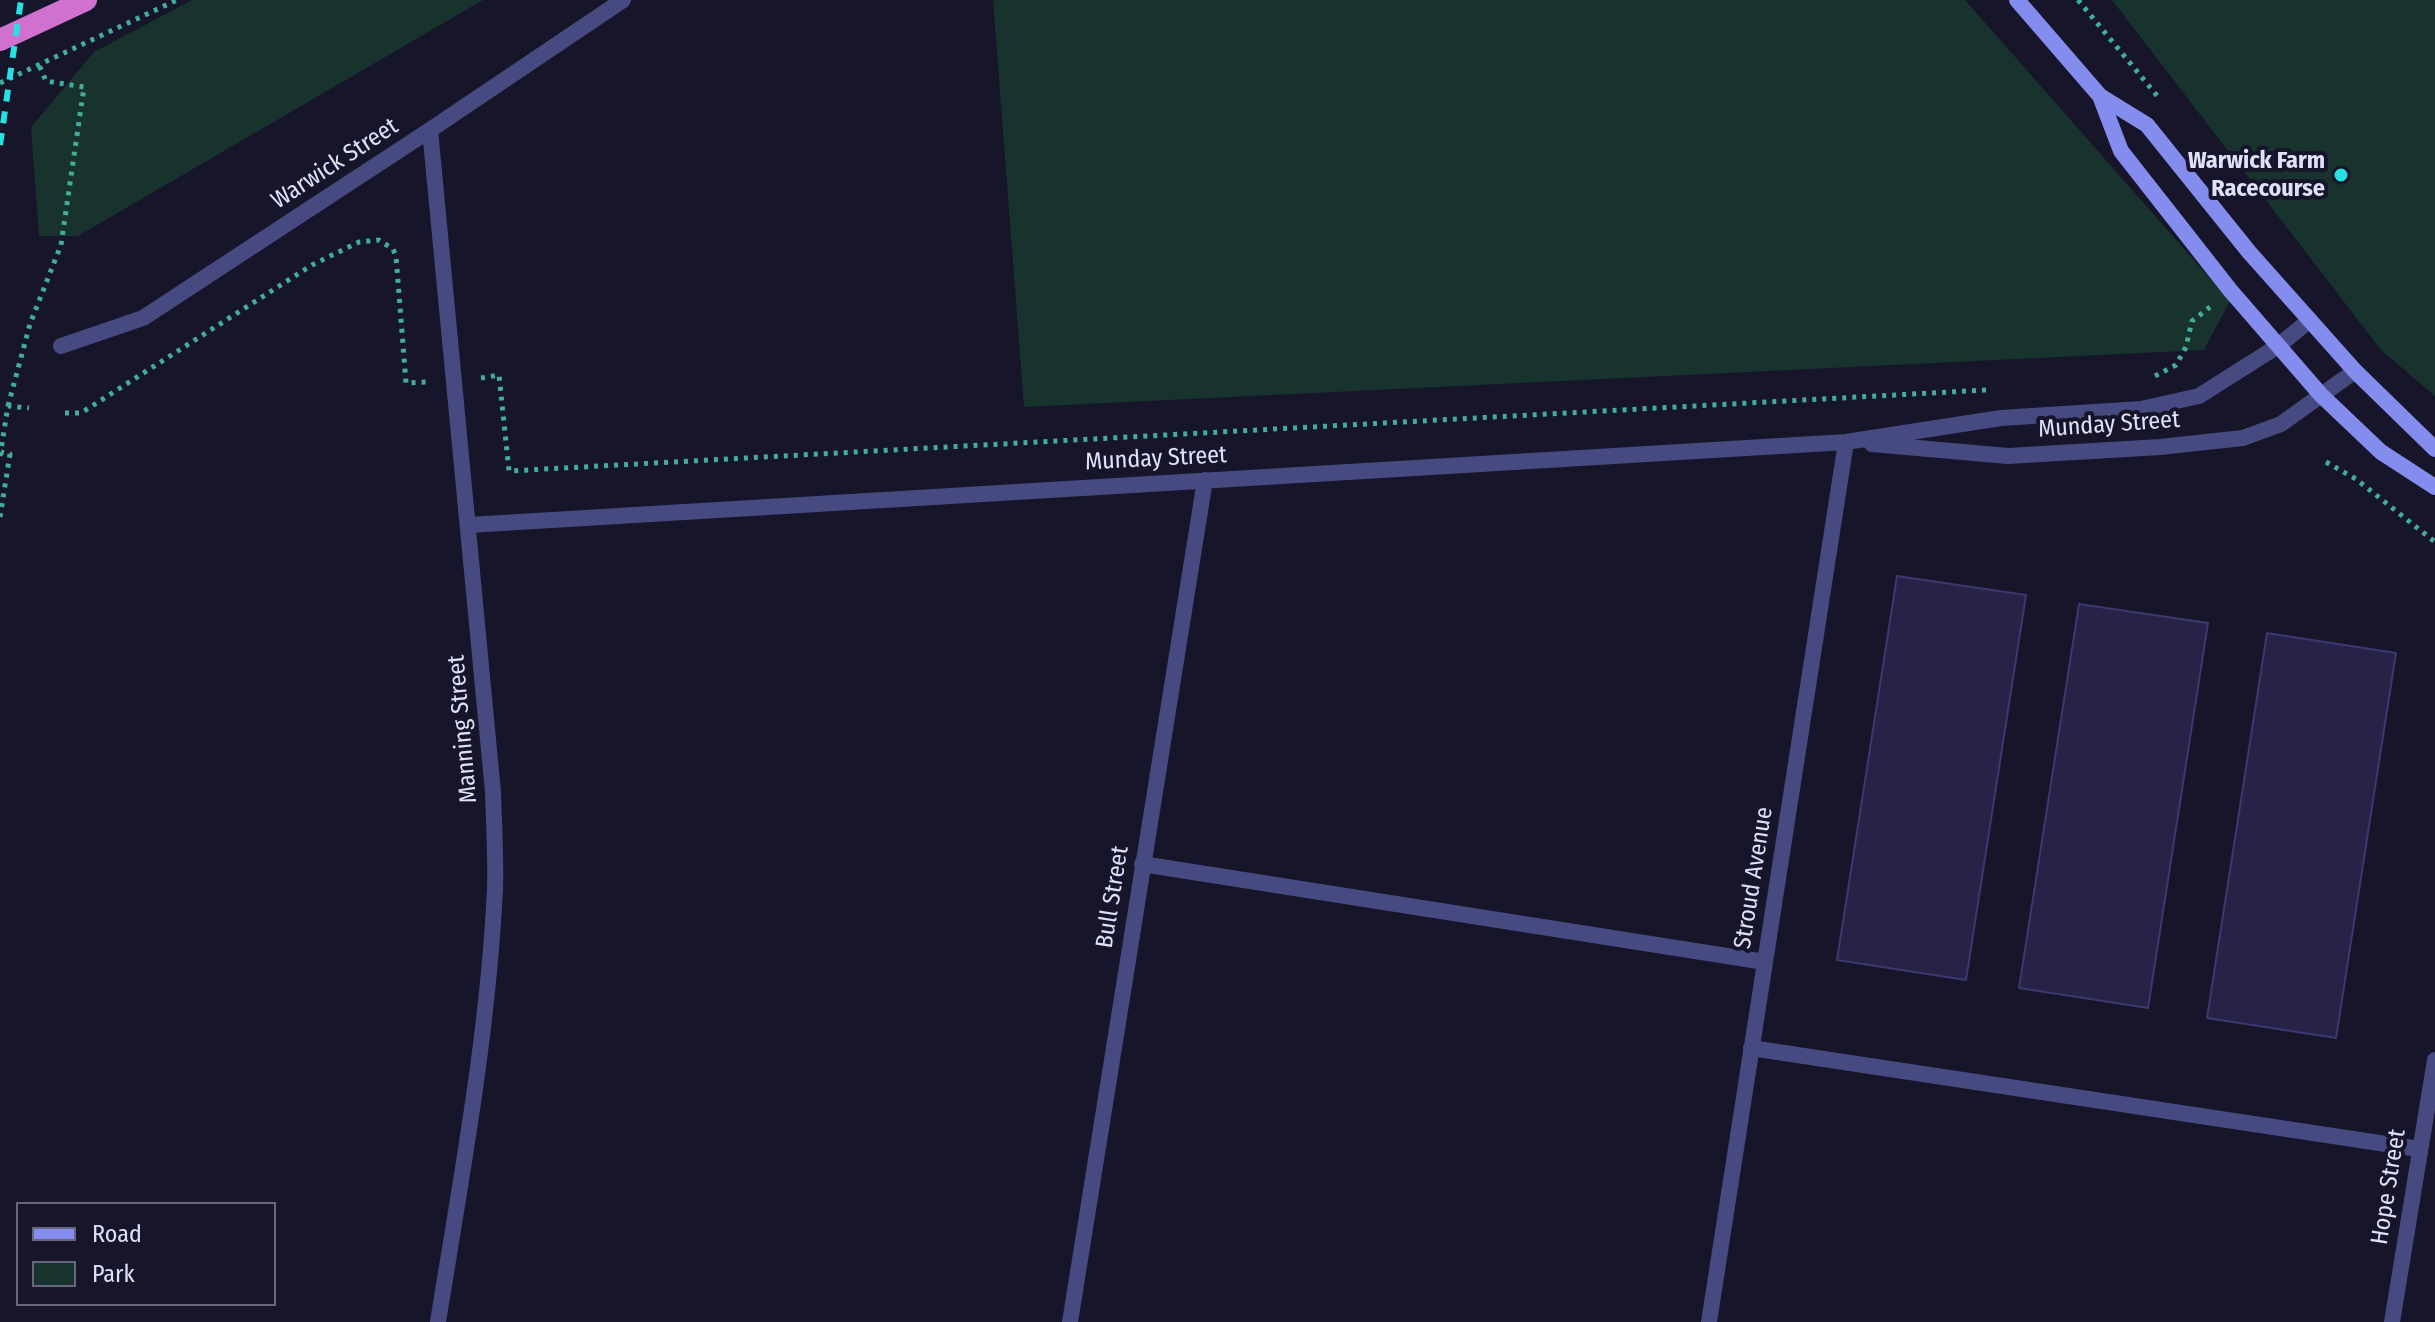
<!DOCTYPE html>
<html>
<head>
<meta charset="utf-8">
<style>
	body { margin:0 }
	#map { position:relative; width:2435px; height:1322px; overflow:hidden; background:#161529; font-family:"Fira Sans Condensed",sans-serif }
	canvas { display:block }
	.legend { position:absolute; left:16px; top:1202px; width:260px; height:104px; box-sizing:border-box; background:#161529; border:2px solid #67667d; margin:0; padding:10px 14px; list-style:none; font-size:24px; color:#e1e0fb }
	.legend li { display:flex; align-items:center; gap:16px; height:40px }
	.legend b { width:40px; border:2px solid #67667d }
</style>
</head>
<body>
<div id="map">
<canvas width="2435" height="1322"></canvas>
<ul class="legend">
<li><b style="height:10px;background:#848cee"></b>Road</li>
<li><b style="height:22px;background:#18322e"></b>Park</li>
</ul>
</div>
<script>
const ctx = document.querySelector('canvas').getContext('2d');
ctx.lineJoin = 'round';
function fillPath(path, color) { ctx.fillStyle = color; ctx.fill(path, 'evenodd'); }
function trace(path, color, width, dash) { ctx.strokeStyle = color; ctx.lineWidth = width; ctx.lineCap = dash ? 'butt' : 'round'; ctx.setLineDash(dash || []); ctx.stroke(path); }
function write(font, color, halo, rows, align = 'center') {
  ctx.font = font + ' "Fira Sans Condensed",sans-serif'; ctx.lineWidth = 8; ctx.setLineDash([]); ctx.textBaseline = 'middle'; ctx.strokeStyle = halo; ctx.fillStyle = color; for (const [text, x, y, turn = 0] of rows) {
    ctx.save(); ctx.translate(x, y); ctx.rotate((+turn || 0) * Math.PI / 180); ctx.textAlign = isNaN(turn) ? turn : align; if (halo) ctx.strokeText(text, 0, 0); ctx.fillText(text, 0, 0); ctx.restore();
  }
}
fillPath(new Path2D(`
	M192,0H483L78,236H39L31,127L94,52Z
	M993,0H1965L2230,301L2204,350L1024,407Z
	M2112,0H2435V396L2381,350Z`), '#18322e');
const building = new Path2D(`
	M1897,576L2026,595L1966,980L1837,960Z
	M2079,604L2208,623L2148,1008L2019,988Z
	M2267,633L2396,653L2336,1038L2207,1018Z`);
fillPath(building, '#272347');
trace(building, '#3e3870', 2);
trace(new Path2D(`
	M2078,0L2159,98
	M0,83L177,0
	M2155,376L2176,365L2186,347L2192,321L2210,307
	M481,378L499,375L509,471L1986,390
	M8,406L30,324L61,245L84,87L46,81L39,65
	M65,413H81L312,265L359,242L379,240L393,249L396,256L406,383L427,382
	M0,456L8,406L29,408
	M2326,462L2356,479L2435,542
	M0,517L10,454L1,452`), '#42ad9c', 5, [4, 6]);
trace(new Path2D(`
	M1142,864L1765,962
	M1751,1048L2419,1149`), '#464a81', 16);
trace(new Path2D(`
	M430,130L493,792C494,824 496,857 495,889C488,1035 461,1178 438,1322
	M61,346L143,318L430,130L623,0
	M1872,444L2008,456L2160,447L2243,438L2281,424L2355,371
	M469,525L1846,442L2001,418L2141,409L2199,396L2278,346L2310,320
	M1070,1322L1205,480
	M1709,1322L1846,442
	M2392,1322L2435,1060`), '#464a81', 16);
trace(new Path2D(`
	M2017,0L2100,96L2147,125L2249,252L2355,371L2435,449
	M2100,96L2121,151L2230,290L2321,395L2381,452L2435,487`), '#848cee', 16);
trace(new Path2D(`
	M0,40L86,0`), '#d071d0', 22);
trace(new Path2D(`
	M0,145L21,0`), '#26e1e1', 6, [12, 10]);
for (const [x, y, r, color] of [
	[2341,175,8,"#26e1e1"]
]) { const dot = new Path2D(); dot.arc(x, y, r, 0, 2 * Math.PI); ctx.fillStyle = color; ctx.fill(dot); trace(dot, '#161529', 3); }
write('bold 24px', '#e1e0fb', '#161529', [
	["Warwick Farm",2325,161],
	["Racecourse",2325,189]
], 'right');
write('24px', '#e1e0fb', '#161529', [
	["Warwick Street",335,164,-33],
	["Munday Street",2109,425,-4],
	["Munday Street",1156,459,-3],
	["Manning Street",463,729,-95],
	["Stroud Avenue",1754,878,-81],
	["Bull Street",1113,897,-81],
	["Hope Street",2389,1187,-81]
]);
</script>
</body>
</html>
